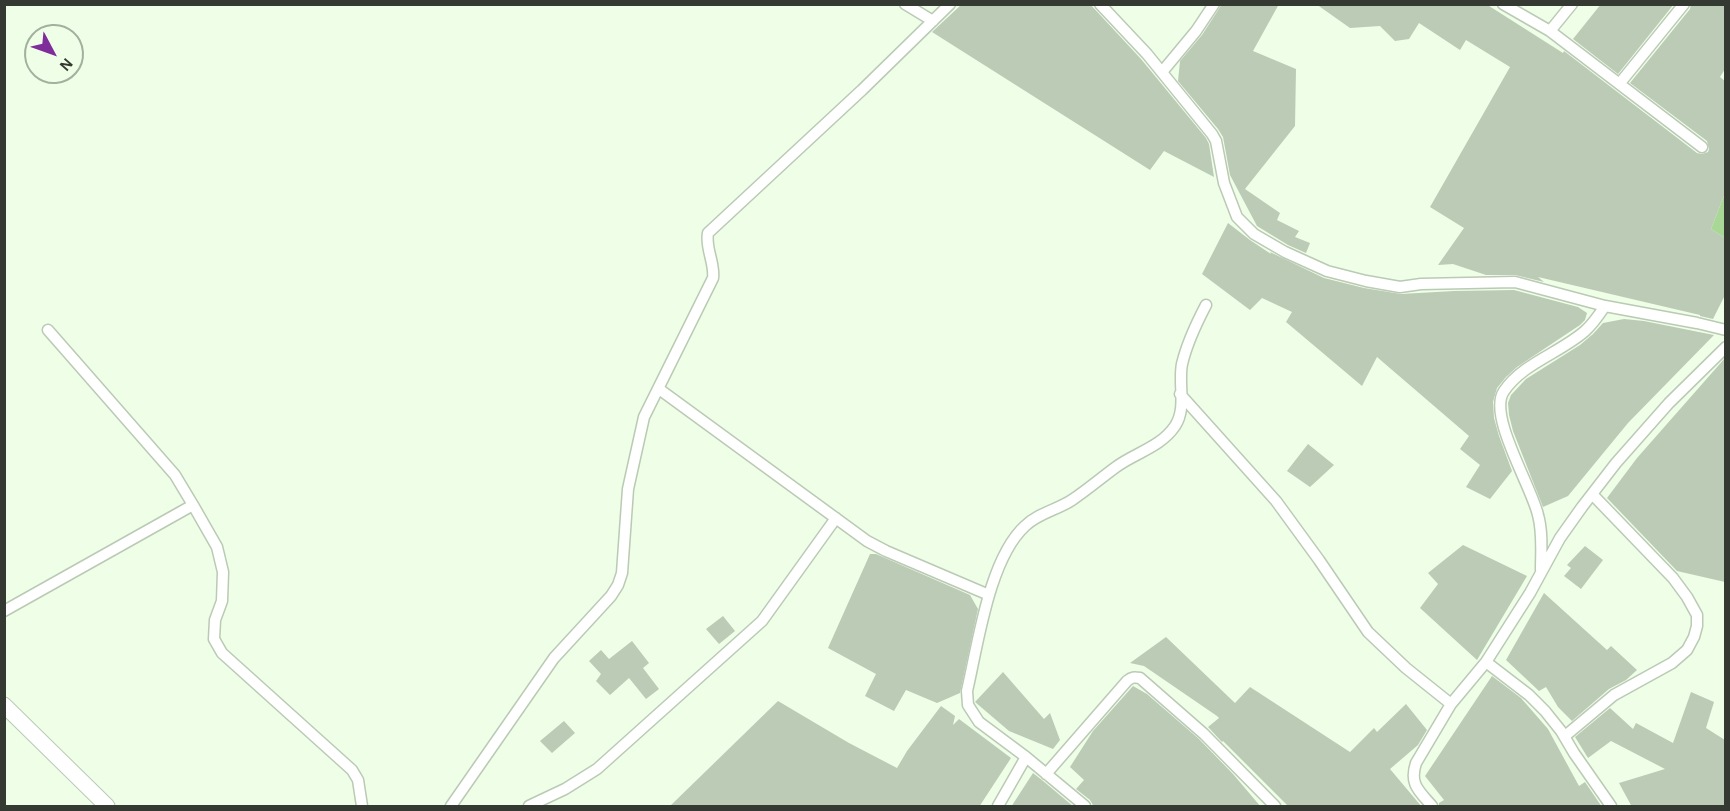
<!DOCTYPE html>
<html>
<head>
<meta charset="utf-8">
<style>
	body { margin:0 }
	#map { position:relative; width:1730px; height:811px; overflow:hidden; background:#eefee7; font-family:"Alegreya Sans",sans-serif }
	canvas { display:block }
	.frame { position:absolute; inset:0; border:6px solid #343a31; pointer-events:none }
	.north { position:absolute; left:24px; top:24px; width:60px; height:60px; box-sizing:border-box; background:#eefee7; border:2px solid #a4b09e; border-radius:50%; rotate:131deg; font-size:16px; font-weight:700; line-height:24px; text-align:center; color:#343a31 }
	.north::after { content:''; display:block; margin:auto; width:21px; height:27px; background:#802d9c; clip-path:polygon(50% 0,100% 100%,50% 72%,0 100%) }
</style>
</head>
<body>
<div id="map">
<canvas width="1730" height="811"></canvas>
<div class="frame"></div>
<div class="north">N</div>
</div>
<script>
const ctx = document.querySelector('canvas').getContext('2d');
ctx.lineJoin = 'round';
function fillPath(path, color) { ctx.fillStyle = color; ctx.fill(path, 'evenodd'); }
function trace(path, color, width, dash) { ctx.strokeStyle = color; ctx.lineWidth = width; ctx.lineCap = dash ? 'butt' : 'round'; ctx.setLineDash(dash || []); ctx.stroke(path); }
fillPath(new Path2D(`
	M1725,193V238L1711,229Z`), '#a9d795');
fillPath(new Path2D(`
	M962,4H1090L1141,59L1206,138L1209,144L1214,177L1164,151L1150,170L932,32Z
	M1222,4H1279L1253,51L1296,69L1295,126L1245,189L1280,213L1277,220L1299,231L1295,237L1310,243L1306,253L1288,245L1257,226L1230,175L1223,137L1218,129L1178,81L1180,61L1202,35Z
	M1316,4H1486L1563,53L1564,51L1697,153L1702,154L1708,152L1709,149L1707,141L1630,83L1690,9L1691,4H1725V69L1720,77L1725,81V193L1711,229L1725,238V295L1713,319L1700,316V315L1538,277L1544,282L1515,275H1486L1453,264L1438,265L1464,228L1430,207L1510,67L1466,40L1460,50L1419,23L1409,39L1395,41L1380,26L1350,28Z
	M1601,4H1674L1618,74L1573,39Z
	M1228,223L1250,240L1271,254L1270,252L1324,278L1364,288L1401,294L1454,291L1514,290L1578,307L1587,313L1585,320L1580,325L1517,367L1506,377L1497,388L1493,402L1494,418L1499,436L1512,471L1490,499L1466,487L1480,465L1460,449L1469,436L1377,357L1362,386L1286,322L1292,312L1262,298L1250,310L1202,274Z
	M1624,319L1644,321L1714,335L1628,423L1568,496L1543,507L1513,431L1509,415L1508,403L1511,395L1526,379L1580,345L1593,334L1603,323Z
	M1725,358V582L1677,571L1607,498L1637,458Z
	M1308,444L1334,465L1310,487L1287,471Z
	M1463,545L1527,576L1477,660L1420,608L1438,584L1428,573Z
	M1585,546L1603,560L1581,589L1564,576L1571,568L1567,565Z
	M870,554H876L970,595L978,609L960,693L937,703L906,690L894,711L865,696L876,674L828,648Z
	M1544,593L1607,650L1611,646L1637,670L1626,680L1609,689L1572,721L1558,707L1546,687L1539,691L1506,660Z
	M723,616L735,631L719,644L706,629Z
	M1166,637L1235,703L1250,687L1350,752L1374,728L1377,732L1406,704L1427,730L1418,745L1390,769L1422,807H1289L1223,741L1222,742L1208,727L1219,718L1217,716L1144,666L1130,663Z
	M632,641L649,663L643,668L659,689L646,699L629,678L610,695L596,681L601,674L589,661L601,650L609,659Z
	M1003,672L1044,719L1050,713L1060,740L1053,749L1009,731L975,702Z
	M1492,676L1521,698L1548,729L1579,786L1585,782L1602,807H1439V803L1444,800L1425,776Z
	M1133,686L1147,694L1199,739L1233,774L1261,807H1094L1090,800L1076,789L1084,780L1070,767L1093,731Z
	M1691,692L1714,702L1706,728L1725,740V807H1632L1619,783L1665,769L1611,741L1588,758L1575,737L1610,708L1633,729L1636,723L1673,743Z
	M778,701L849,743L897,768L907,751L941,706L955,716L953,725L959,719L1011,758L979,807H784L781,805L669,807Z
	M564,721L575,733L552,753L540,741Z
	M1033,773L1042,780L1074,807H1011Z`), '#bbcbb5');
const street = new Path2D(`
	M905,4L933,21
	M1100,4L1147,54L1212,134L1216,141L1224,183L1237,217L1254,234L1285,252L1327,271L1366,281L1400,287L1421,284L1515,282L1605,306L1697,323L1726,330
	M1503,4L1550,31L1702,147
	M1550,31L1572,4
	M1162,72L1196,31L1214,4
	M1620,83L1684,4
	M659,389L867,541L886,551L989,595
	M1180,394L1276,501L1319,560L1368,632L1406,668L1451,704
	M193,505L217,547L223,572L222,601L215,620L214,639L222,653L352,770L358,780L362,806
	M1541,570C1541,552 1543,533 1538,515C1532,487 1487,415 1504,391C1523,363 1560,353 1585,331C1593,324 1599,315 1605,306
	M4,611L193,505L175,475L48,330
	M1486,662L1529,695L1545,711L1561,731L1574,753L1611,806
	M1565,736L1614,695L1672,663L1687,650L1694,637L1697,626V615L1687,597L1673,578L1592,494
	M1046,774L1127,681C1132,677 1134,677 1140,678L1204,734L1275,806
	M451,806L554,658L611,596L618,585L622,573L628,489L644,417L713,278C715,263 705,248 708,233L862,90L950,4
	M529,806L565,789L597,769L762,621L836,518
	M998,806L1026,757
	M1085,806L1026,757L979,722L968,705L967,691C978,644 989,559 1025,526C1038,513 1057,510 1072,500C1087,490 1101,478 1116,467C1135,453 1161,447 1175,426C1187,408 1178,384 1182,364C1187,343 1196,324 1206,305
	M1432,806C1419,791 1409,784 1416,763L1451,704L1486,662L1530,593L1560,538L1582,507L1616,463L1669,403L1726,347`);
const secondary = new Path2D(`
	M4,705L107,806`);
trace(street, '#bacab4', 13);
trace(secondary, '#bacab4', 17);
trace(street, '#fff', 10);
trace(secondary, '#fff', 15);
</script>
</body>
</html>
